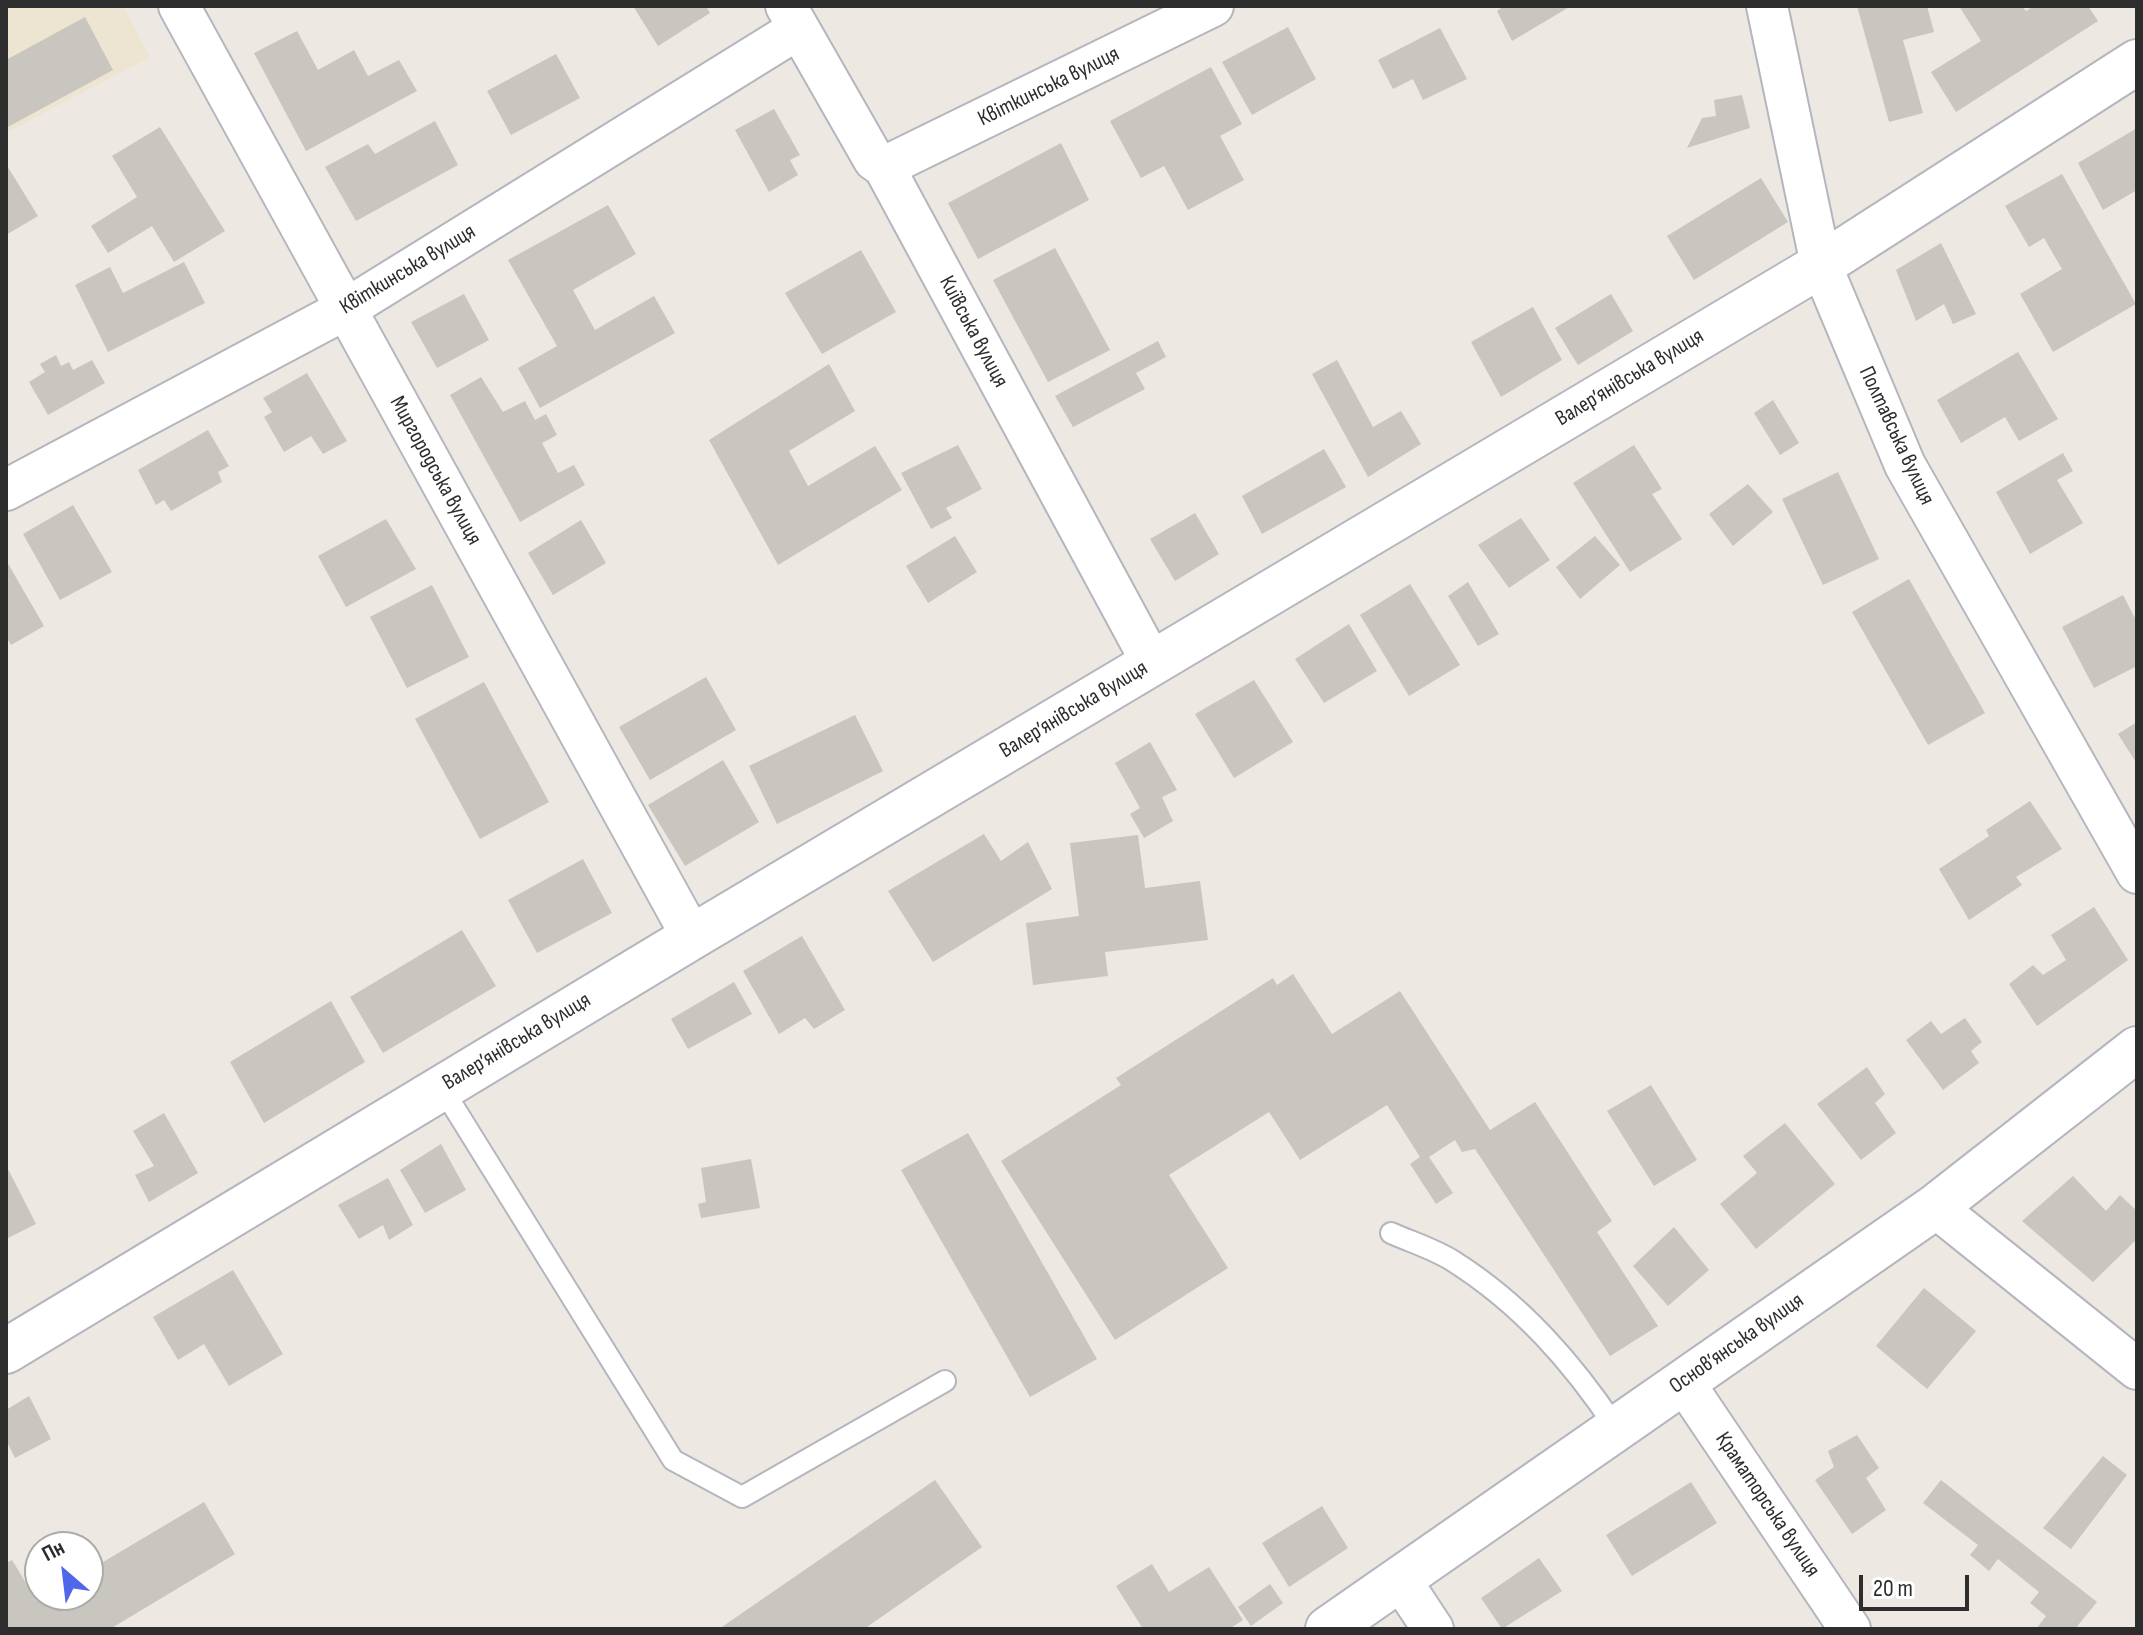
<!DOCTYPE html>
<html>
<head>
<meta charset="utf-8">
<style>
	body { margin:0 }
	#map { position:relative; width:2143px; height:1635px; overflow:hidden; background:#ede8e1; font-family:"Sofia Sans Condensed",sans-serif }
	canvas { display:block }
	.frame { position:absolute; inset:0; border:8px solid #2d2d2d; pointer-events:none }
	.north { position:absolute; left:24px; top:1531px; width:80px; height:80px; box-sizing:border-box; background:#fff; border:2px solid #ababab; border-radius:50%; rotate:332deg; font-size:22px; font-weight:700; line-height:32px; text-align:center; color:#2d2d2d }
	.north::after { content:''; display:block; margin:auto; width:28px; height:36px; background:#5167ea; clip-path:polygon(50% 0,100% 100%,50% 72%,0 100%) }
	.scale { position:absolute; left:1859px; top:1575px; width:110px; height:36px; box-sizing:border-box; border:4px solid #2d2d2d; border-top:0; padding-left:10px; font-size:24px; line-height:28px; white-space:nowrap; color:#2d2d2d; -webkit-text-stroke:6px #fff; paint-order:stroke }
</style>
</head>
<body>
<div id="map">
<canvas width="2143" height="1635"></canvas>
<div class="frame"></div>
<div class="north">Пн</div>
<div class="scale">20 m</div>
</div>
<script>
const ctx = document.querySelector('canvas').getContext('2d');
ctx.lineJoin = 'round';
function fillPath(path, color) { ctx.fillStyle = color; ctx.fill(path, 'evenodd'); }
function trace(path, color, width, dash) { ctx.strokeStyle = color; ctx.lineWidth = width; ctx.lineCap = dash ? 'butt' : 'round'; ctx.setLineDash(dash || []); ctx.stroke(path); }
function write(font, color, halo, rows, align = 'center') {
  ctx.font = font + ' "Sofia Sans Condensed",sans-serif'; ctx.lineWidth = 6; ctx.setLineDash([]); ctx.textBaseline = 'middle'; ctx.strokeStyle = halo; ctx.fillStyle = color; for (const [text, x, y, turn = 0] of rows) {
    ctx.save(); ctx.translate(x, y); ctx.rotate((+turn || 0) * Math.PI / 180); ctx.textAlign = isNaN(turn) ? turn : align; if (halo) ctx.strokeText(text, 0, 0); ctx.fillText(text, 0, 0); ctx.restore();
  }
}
fillPath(new Path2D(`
	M6,6H123L150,57L6,133Z`), '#ede5d2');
fillPath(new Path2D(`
	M633,6H706L710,13L658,46Z
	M1504,6H1571L1512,41L1497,11Z
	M1857,6H1927L1934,32L1903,40L1923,113L1889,122Z
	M1959,6H2022L2026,11L2034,6H2088L2098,21L1956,112L1931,72L1981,41Z
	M85,17L113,70L6,128V60Z
	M1288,27L1316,79L1252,115L1222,62Z
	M1440,28L1467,79L1423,100L1413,79L1393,89L1378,60Z
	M297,31L318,70L354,50L368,76L399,60L417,91L306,151L254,53Z
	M556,54L580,98L511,135L487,91Z
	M1211,67L1242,124L1220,136L1244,180L1188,210L1164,166L1141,178L1110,121Z
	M1742,95L1750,128L1687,148L1702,118L1716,116L1714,100Z
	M774,109L800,155L790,160L798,175L769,192L735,130Z
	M435,121L458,165L356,221L325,167L368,144L375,154Z
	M160,127L225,231L174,262L152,226L108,253L91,226L137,197L112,156Z
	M2137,128V190L2103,210L2078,163Z
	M1061,143L1089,200L978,259L948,203Z
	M6,164L38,216L6,235Z
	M2062,174L2136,304L2053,352L2020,294L2062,269L2044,238L2029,247L2005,206Z
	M1761,178L1788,222L1694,280L1667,236Z
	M608,205L636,254L573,290L595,330L654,296L675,333L540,408L518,368L557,346L508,260Z
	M1941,243L1976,314L1953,324L1944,304L1916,321L1896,270Z
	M1055,248L1110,350L1048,382L993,280Z
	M861,250L896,312L822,354L785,293Z
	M184,262L205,303L108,352L75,285L110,267L123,293Z
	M464,294L489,340L437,368L411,322Z
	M1611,294L1633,331L1578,365L1555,328Z
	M1533,307L1562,360L1501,397L1471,342Z
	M1158,341L1166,357L1136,373L1145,389L1073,427L1055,396Z
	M2018,352L2058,419L2019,441L2005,417L1961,443L1937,400Z
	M56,355L61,366L69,362L73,370L92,360L105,383L48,415L29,382L45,372L40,364Z
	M1337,360L1373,427L1401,411L1421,444L1368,477L1312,374Z
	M829,364L855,411L789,451L808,486L875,446L902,490L778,565L709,440Z
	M307,373L347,441L323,454L311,436L284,452L264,417L272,412L263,398Z
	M481,377L503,412L525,401L535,420L546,414L557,435L542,443L558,473L574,465L585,485L520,522L450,395Z
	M1773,400L1799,443L1780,455L1754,413Z
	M208,430L229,466L218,472L222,482L171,511L164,500L156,505L138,470Z
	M958,445L982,489L946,508L952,518L931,529L901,473Z
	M1634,445L1662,489L1652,494L1682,539L1630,572L1573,483Z
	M1324,449L1346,487L1262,534L1242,496Z
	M2063,453L2073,471L2057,480L2083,523L2030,554L1996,492Z
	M1838,472L1879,559L1823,585L1782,499Z
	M1748,484L1773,512L1733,546L1709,514Z
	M73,505L112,572L60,600L23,534Z
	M1195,513L1219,554L1175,581L1150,539Z
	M1521,518L1550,560L1509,588L1478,545Z
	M386,519L416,569L346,607L318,556Z
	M581,520L606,563L553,595L528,553Z
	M955,536L977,572L928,603L906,566Z
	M1595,536L1620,565L1580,599L1556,567Z
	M6,560L44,626L11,645L6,637Z
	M1909,579L1985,713L1928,745L1852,612Z
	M1468,582L1499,634L1478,646L1448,596Z
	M1410,584L1460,665L1409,696L1360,615Z
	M432,585L469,657L407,688L370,617Z
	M2123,595L2137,622V666L2094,688L2062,627Z
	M1349,624L1377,671L1324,703L1295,659Z
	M706,677L736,730L650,780L619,727Z
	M1254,680L1293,742L1234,778L1195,714Z
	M484,682L549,802L480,839L415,719Z
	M855,715L883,771L777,824L749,766Z
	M2137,722V764L2118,734Z
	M1150,742L1177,790L1162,797L1173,821L1144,838L1130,814L1140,808L1115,763Z
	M723,760L759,822L685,866L648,805Z
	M2030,801L2062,849L2016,877L2022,885L1969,920L1939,869L1989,836L1986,830Z
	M984,834L1001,861L1028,842L1052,889L933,962L888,891Z
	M1138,835L1145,888L1200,881L1208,940L1105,952L1108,976L1033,985L1026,923L1079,916L1070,843Z
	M583,859L612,913L537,953L508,900Z
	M2094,907L2128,960L2037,1026L2009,984L2033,965L2043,975L2066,960L2051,935Z
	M462,930L496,986L383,1053L350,997Z
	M802,936L845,1010L814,1029L805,1018L779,1034L743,971Z
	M1293,974L1332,1034L1400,991L1490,1130L1535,1102L1612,1221L1597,1232L1658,1326L1610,1356L1475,1149L1462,1152L1455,1140L1429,1157L1453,1193L1436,1204L1410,1164L1420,1157L1387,1105L1300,1160L1269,1112L1169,1175L1228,1268L1115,1340L1001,1161L1121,1085L1116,1078L1273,978L1277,985Z
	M734,982L752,1014L688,1049L671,1019Z
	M331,1001L365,1062L264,1123L230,1062Z
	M1965,1018L1982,1042L1971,1051L1979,1063L1943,1090L1906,1040L1931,1021L1941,1034Z
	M1867,1067L1885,1094L1875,1103L1896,1133L1861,1160L1817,1104Z
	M1651,1085L1697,1160L1654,1186L1607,1111Z
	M164,1113L198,1173L149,1202L135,1175L154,1166L133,1131Z
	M1785,1123L1835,1184L1756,1249L1720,1204L1757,1173L1743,1156Z
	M968,1133L1097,1359L1030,1397L901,1170Z
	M441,1144L466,1190L425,1213L400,1170Z
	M751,1159L760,1208L701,1218L698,1204L706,1202L701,1168Z
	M6,1165L36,1224L6,1239Z
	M2073,1176L2106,1211L2120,1195L2137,1211V1239L2093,1282L2022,1221Z
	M388,1178L413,1225L389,1240L383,1225L359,1239L338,1205Z
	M1674,1227L1709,1270L1668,1306L1633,1266Z
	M233,1270L283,1354L229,1386L204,1344L178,1360L153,1317Z
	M1924,1288L1976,1331L1927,1389L1876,1346Z
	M29,1396L51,1439L15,1458L6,1440V1410Z
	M1857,1435L1879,1468L1866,1478L1886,1510L1852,1534L1815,1480L1834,1467L1828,1451Z
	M2103,1456L2127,1475L2071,1549L2043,1528Z
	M935,1480L982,1547L864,1629H719Z
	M1941,1480L2097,1602L2075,1629H2036L2046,1616L2030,1603L2039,1592L1998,1559L1989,1571L1970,1555L1978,1545L1923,1503Z
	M1691,1482L1717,1523L1632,1576L1606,1535Z
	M204,1502L235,1554L110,1629H6V1563L12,1560L37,1601L48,1595H88V1571Z
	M1322,1506L1348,1548L1289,1587L1262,1543Z
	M1539,1558L1562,1591L1502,1629L1481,1598Z
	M1152,1564L1169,1592L1209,1567L1243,1620L1229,1629H1143L1116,1586Z
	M1270,1584L1283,1603L1251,1626L1238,1607Z`), '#c9c6bf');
const lane = new Path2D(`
	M442,1088L673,1460L742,1497L945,1381
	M1391,1233C1411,1242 1434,1249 1453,1261C1521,1304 1572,1362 1616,1428`);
const street = new Path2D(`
	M179,6L692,937
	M786,6L874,160L884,167L1152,663
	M1767,6L1821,265L1905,465L2137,873
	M884,167L1213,6
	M6,490L346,309L798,29
	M1935,1207L2137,1369
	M1683,1381L1850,1629
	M1400,1579L1433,1629`);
const secondary = new Path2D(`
	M6,1351L692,937L1821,265L2137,62
	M1328,1629L1935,1207L2137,1049`);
trace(lane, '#b4b6bf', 24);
trace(street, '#b4b6bf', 44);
trace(secondary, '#b4b6bf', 48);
trace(lane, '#fff', 20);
trace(street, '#fff', 40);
trace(secondary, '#fff', 44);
write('22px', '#2d2d2d', '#fff', [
	["Квіткинська вулиця",1049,87,-26],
	["Квіткинська вулиця",408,270,-31],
	["Київська вулиця",973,332,62],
	["Валер’янівська вулиця",1630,378,-31],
	["Полтавська вулиця",1896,436,65],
	["Миргородська вулиця",435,471,61],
	["Валер’янівська вулиця",1074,710,-31],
	["Валер’янівська вулиця",517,1042,-31],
	["Основ’янська вулиця",1737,1344,-35],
	["Краматорська вулиця",1767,1505,56]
]);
</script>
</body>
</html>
